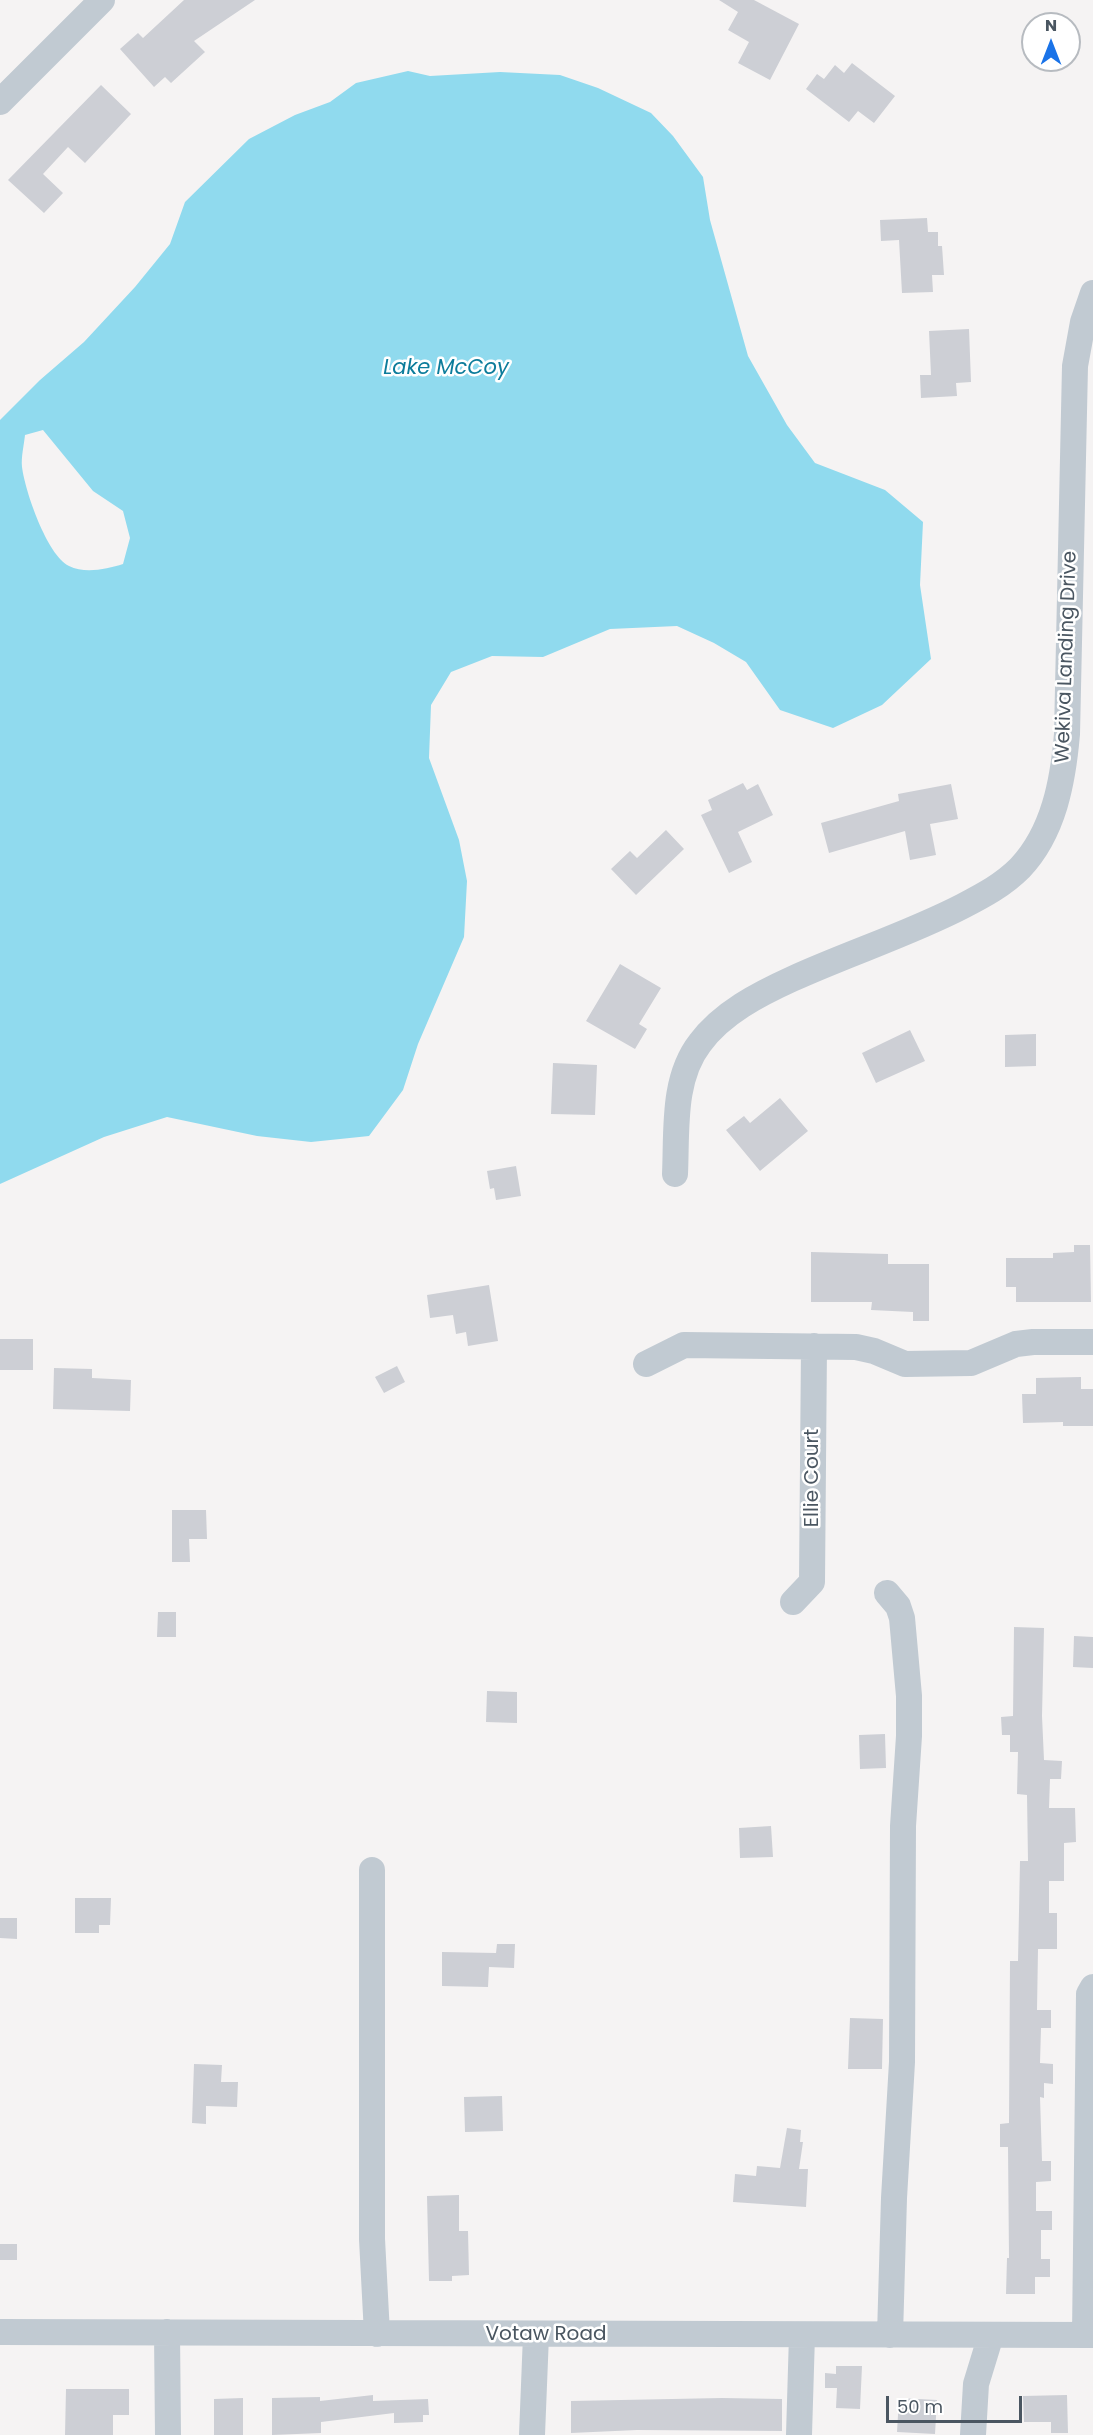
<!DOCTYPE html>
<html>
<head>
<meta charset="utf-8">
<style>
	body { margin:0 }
	#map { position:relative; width:1093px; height:2435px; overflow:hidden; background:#f5f3f3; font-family:Poppins,sans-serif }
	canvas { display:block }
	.north { position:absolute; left:1021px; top:12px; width:60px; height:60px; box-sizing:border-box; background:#fff; border:2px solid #b7bbc0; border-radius:50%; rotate:0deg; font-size:16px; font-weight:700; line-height:24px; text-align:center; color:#4a5661 }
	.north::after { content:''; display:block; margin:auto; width:21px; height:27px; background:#1a73e8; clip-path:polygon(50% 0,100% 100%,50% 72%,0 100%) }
	.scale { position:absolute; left:886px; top:2396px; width:136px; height:27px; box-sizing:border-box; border:3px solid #4a5661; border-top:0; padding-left:8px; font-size:18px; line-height:21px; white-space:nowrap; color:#4a5661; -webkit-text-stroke:4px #fff; paint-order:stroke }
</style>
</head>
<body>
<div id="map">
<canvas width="1093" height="2435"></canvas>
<div class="north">N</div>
<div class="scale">50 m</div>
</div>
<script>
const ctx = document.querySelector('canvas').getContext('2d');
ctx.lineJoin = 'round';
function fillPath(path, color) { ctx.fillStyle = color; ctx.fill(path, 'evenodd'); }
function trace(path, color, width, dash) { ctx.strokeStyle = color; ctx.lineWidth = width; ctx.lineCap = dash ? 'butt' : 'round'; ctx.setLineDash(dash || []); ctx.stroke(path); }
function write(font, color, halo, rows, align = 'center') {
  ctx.font = font + ' Poppins,sans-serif'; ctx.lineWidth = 5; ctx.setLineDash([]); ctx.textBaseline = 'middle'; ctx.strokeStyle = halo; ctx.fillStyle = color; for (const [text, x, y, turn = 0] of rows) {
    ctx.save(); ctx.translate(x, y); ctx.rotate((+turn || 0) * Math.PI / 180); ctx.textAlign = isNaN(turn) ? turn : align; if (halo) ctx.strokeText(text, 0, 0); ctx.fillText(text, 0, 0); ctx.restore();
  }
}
fillPath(new Path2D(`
	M408,71L430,76L500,72L560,75L598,88L651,113L673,136L703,177L710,220L748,356L787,425L815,463L885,490L923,522L920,585L931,659L882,705L833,728L780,710L746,662L714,643L677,626L610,629L543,657L492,656L451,672L431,705L429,758L459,840L467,881L464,937L418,1044L403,1090L369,1136L311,1142L257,1136L167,1117L104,1137L0,1184V420L40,380L84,342L135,287L170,244L185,202L249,139L295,115L330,102L356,83ZM43,430L93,491L123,511L130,538L123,564C107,569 85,574 69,566C47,555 25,491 22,467C21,457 24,445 25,435Z`), '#90daee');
fillPath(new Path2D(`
	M184,0H255L194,41L205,52L171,83L165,77L154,87L120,49L138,33L143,38Z
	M719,0H754L799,24L770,80L738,63L749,42L728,30L738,12Z
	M852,63L895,96L874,123L858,111L849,122L806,89L817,74L824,79L835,65L844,73Z
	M101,85L131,114L85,163L68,147L43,174L63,193L44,213L8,180Z
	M927,218L928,232H938V246H942L944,275H932L933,292L902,293L899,240L881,241L880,220Z
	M969,329L971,382L956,383L957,396L921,398L920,375H931L929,331Z
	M743,783L747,790L758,784L773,815L738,832L752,862L729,873L701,815L712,810L708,800Z
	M951,784L958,819L930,824L936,855L910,860L905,831L829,853L821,823L899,801L898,794Z
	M666,830L684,849L636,895L611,869L630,851L637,858Z
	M620,964L661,988L639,1024L647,1029L635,1049L586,1021Z
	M910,1030L925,1061L876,1083L862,1053Z
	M1036,1034V1066L1005,1067V1035Z
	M553,1063L597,1065L595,1115L551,1114Z
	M780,1098L808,1131L760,1171L726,1130L744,1116L750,1123Z
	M516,1166L521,1196L496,1200L494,1188L490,1189L487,1171Z
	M1074,1245H1090L1091,1302H1016V1287H1006V1258H1053V1253L1074,1252Z
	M811,1252L888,1254V1264H929V1321H913V1312L871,1310L872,1302H811Z
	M489,1285L498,1341L468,1346L466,1332L456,1334L453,1315L430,1318L427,1295Z
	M0,1339H33V1370H0Z
	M397,1366L405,1382L384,1393L375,1377Z
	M54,1368L92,1369V1378L131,1380L130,1411L53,1409Z
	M1081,1377V1389H1093V1426H1063V1422L1023,1423L1022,1394H1036V1378Z
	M172,1510H206L207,1539H189L190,1562H172Z
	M158,1612H176V1637H157Z
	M1014,1627L1044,1628L1042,1716L1044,1760L1062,1761L1061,1779H1050L1049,1808H1075L1076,1842L1064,1843V1881H1049V1913H1057V1949H1038L1037,2010H1051V2028H1041L1040,2063L1053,2064V2084L1044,2083V2098L1040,2097L1042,2161H1051V2181L1036,2182V2211H1052V2230H1041V2259H1050V2277H1035V2294H1006L1007,2258H1009L1008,2147H1000V2124L1009,2123L1010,1961H1018L1020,1861H1028L1027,1795L1017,1794L1018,1752H1010V1735H1002L1001,1717L1013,1716Z
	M1074,1636L1093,1637V1668L1073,1667Z
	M487,1691L517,1692V1723L486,1722Z
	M885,1734L886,1768L860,1769L859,1735Z
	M771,1826L773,1857L740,1858L739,1828Z
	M75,1898H111L110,1925H99V1933H75Z
	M0,1918H17V1939L0,1938Z
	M497,1944H515L514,1968L489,1967L488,1987L442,1986V1952L496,1953Z
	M850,2018L883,2019L882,2069H848Z
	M194,2064L222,2065L221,2082H238L237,2107L206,2106V2124L192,2123Z
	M502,2096L503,2131L465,2132L464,2097Z
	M787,2128L801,2130L800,2142H803L799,2169H808L806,2207L733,2202L735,2174L756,2176L757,2166L780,2168Z
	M459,2195V2231H468L469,2275L452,2276V2281H429L427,2196Z
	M0,2244H17V2260H0Z
	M836,2366H862L860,2409L836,2408L837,2388H825V2373L836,2374Z
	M66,2389H129V2415H113V2435H65Z
	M373,2395V2401L428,2399L429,2415H423V2422L394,2423V2413L321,2422V2433L272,2435V2398L320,2397V2401Z
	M1067,2395L1068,2433H1051V2422H1024L1023,2396Z
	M243,2398V2435H214V2399Z
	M722,2398L782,2399V2431L637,2430L571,2433V2401Z
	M899,2398L937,2400L935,2434L897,2432Z`), '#cdcfd5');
trace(new Path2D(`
	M0,102L102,0
	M675,1174C677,1131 672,1079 700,1043C722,1013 759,994 792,979C849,953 909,934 963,906C984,895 1003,885 1020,868C1054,832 1063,781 1067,734L1075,366L1083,322L1093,293
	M646,1364L684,1345L856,1347L874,1351L905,1364L971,1363L1016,1344L1033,1342H1093
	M887,1593L898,1606L902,1618L909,1696V1736L903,1826L902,2062L894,2198L890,2335
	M793,1602L812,1582L814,1346
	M372,1870V2239L377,2334
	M0,2332L1093,2335
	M167,2332L168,2435
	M1085,2335L1089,1994L1093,1987
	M532,2435L536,2335
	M799,2435L802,2335
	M973,2435L976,2384L991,2335`), '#c1cad2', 26);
write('20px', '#4a5661', '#fff', [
	["Wekiva Landing Drive",1067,657,-88],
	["Ellie Court",813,1478,-90],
	["Votaw Road",546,2335]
]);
write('italic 21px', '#0c7c9b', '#fff', [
	["Lake McCoy",446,369]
]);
</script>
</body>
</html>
